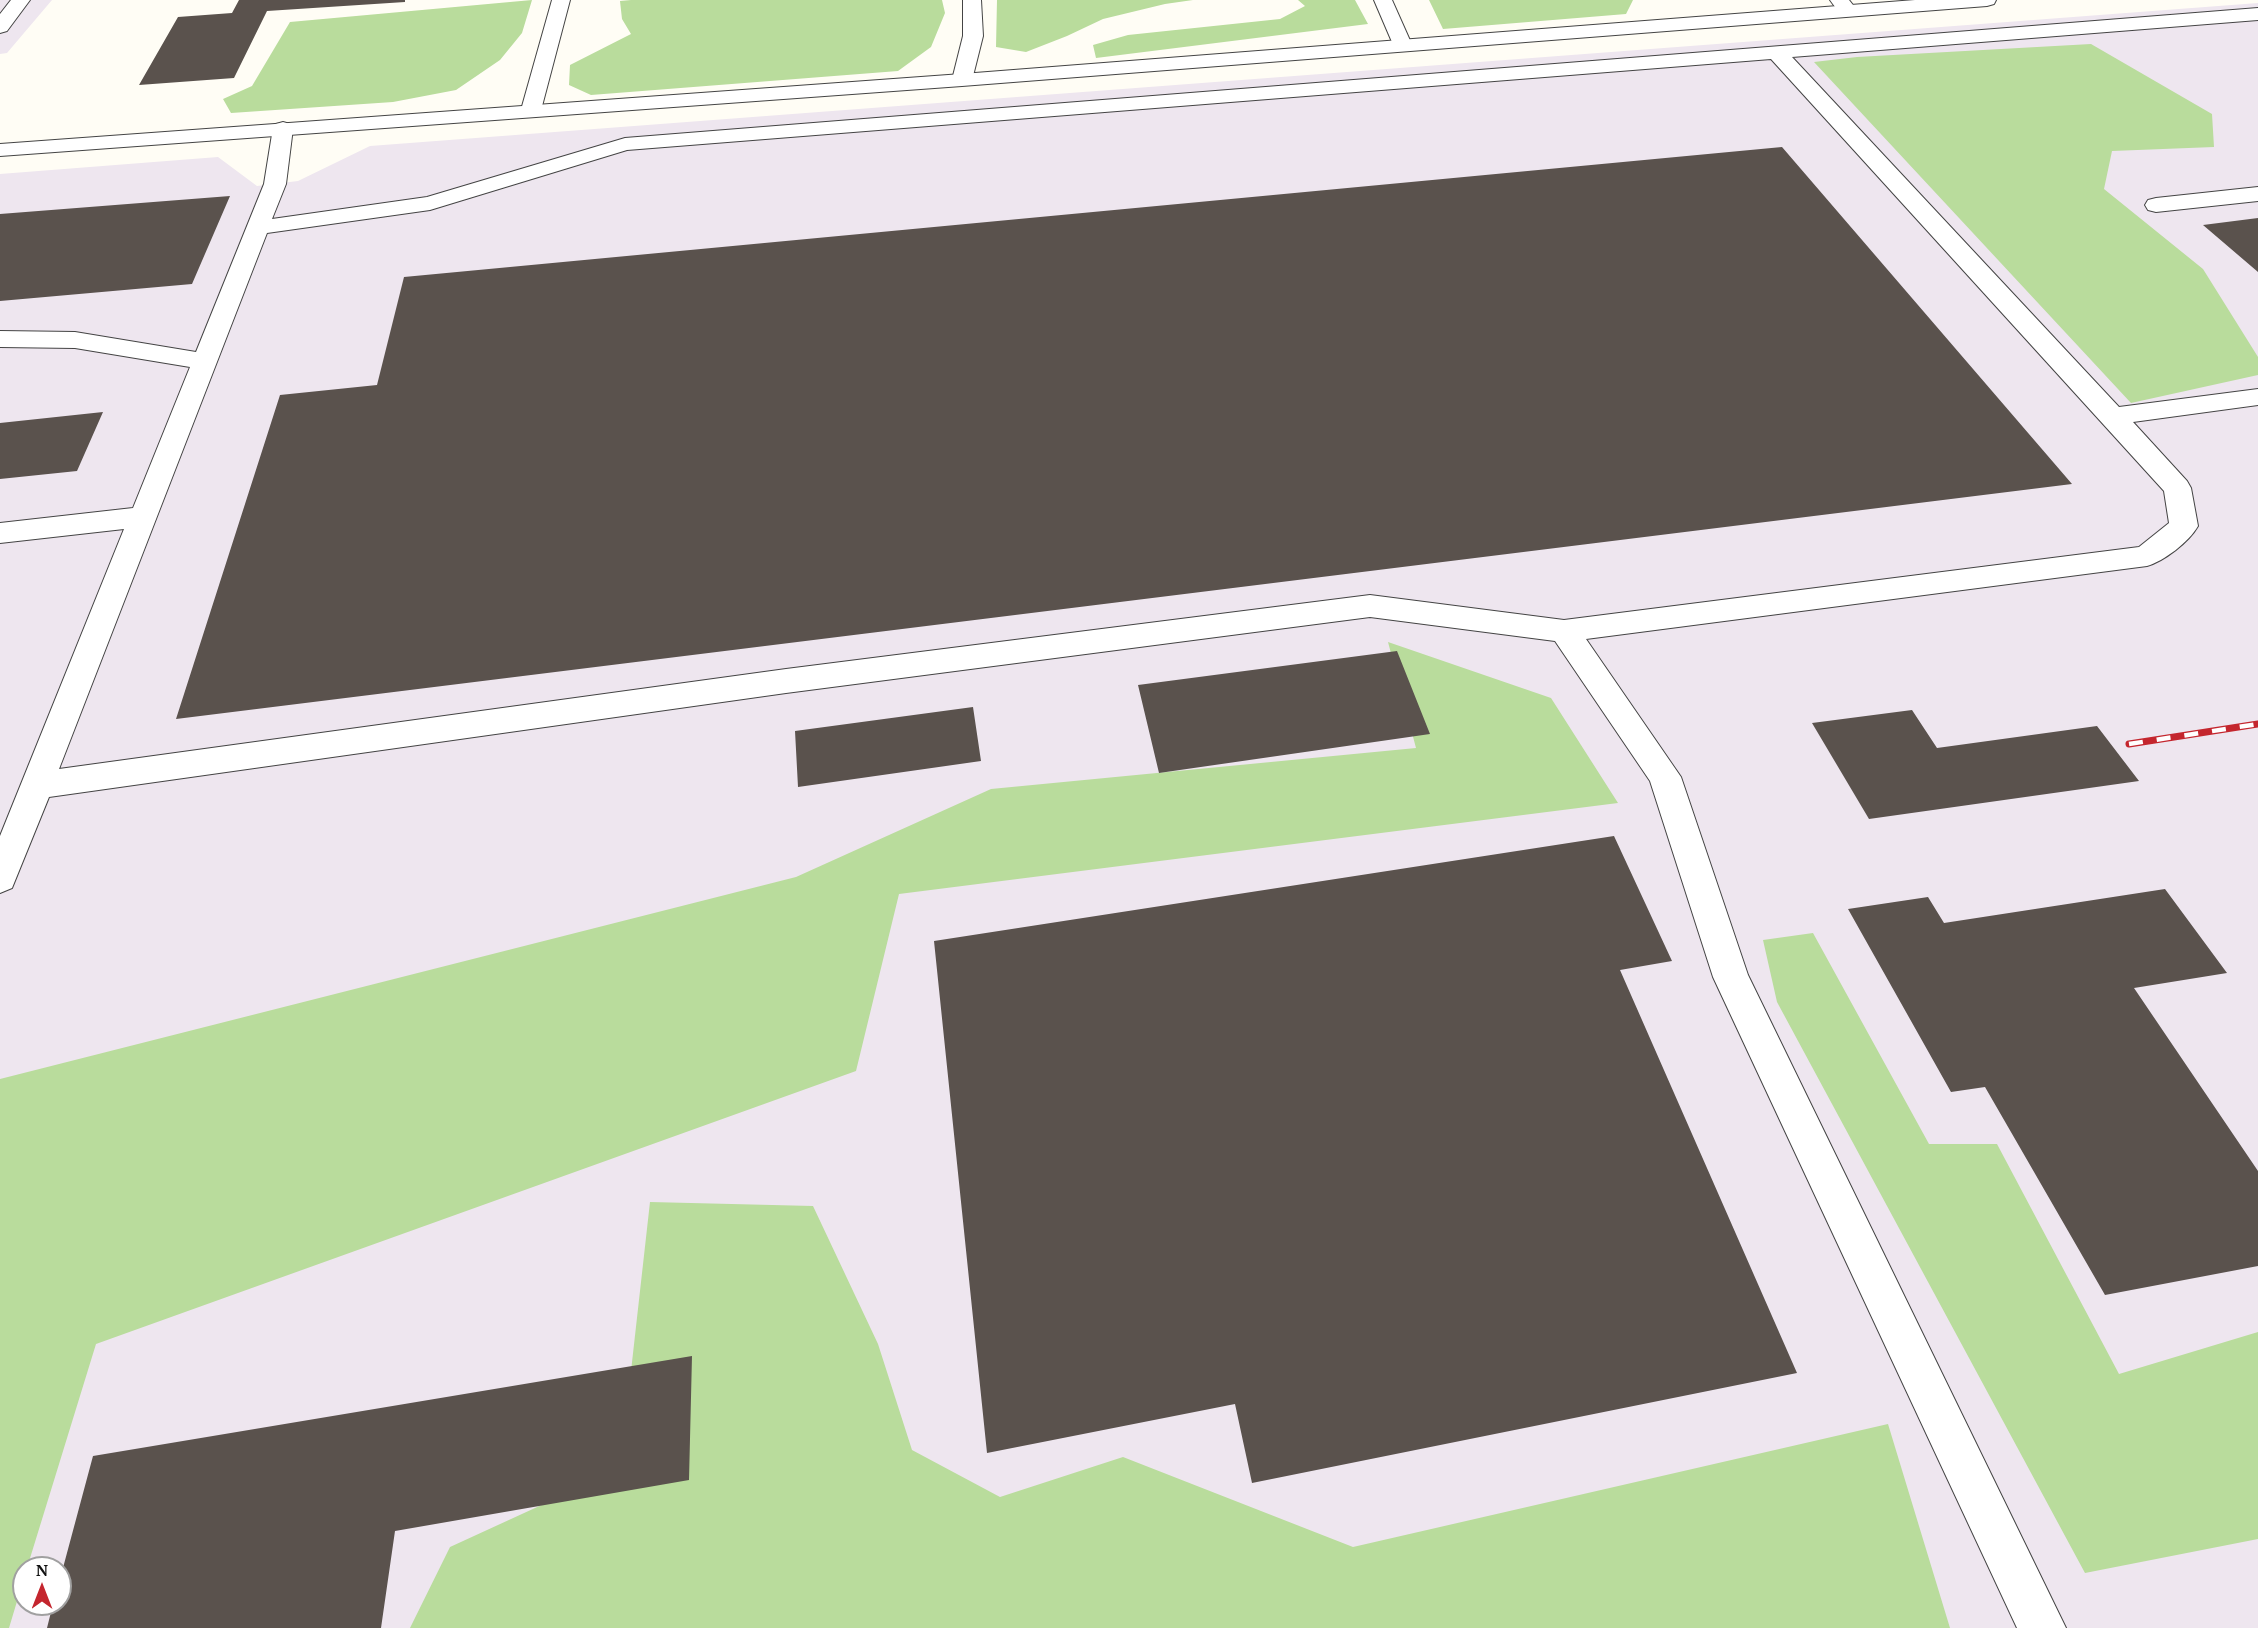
<!DOCTYPE html>
<html>
<head>
<meta charset="utf-8">
<style>
	body { margin:0 }
	#map { position:relative; width:2258px; height:1628px; overflow:hidden; background:#fffdf5; font-family:"PT Serif",serif }
	canvas { display:block }
	.north { position:absolute; left:12px; top:1556px; width:60px; height:60px; box-sizing:border-box; background:#fff; border:2px solid #a0a0a0; border-radius:50%; rotate:0deg; font-size:16px; font-weight:700; line-height:24px; text-align:center; color:#111 }
	.north::after { content:''; display:block; margin:auto; width:21px; height:27px; background:#c4262e; clip-path:polygon(50% 0,100% 100%,50% 72%,0 100%) }
</style>
</head>
<body>
<div id="map">
<canvas width="2258" height="1628"></canvas>
<div class="north">N</div>
</div>
<script>
const ctx = document.querySelector('canvas').getContext('2d');
ctx.lineJoin = 'round';
function fillPath(path, color) { ctx.fillStyle = color; ctx.fill(path, 'evenodd'); }
function trace(path, color, width, dash) { ctx.strokeStyle = color; ctx.lineWidth = width; ctx.lineCap = dash ? 'butt' : 'round'; ctx.setLineDash(dash || []); ctx.stroke(path); }
fillPath(new Path2D(`
	M0,0H52L7,53L0,54Z
	M2258,3V1628H0V174L218,157L257,186L298,181L370,146ZM24,1568H60V1604H24Z`), '#eee6ef');
fillPath(new Path2D(`
	M532,0L522,33L500,60L456,90L393,102L231,113L223,99L252,86L290,22Z
	M631,0H942L945,13L931,47L898,71L591,95L569,85L570,65L631,34L622,19L620,1Z
	M997,0H1193L1165,4L1103,19L1067,36L1026,52L996,47Z
	M1298,0H1355L1368,24L1096,58L1093,45L1128,35L1280,19L1305,6Z
	M1429,0H1633L1626,14L1443,29Z
	M2091,44L2212,114L2214,147L2112,151L2104,189L2203,269L2258,357V375L2131,403L1814,62L1857,57Z
	M1388,642L1551,698L1618,803L899,894L856,1071L96,1344L27,1568H24V1578L9,1628H0V1079L796,877L991,789L1416,748Z
	M1813,933L1929,1144H1997L2119,1374L2258,1332V1539L2085,1573L1777,1002L1763,940Z
	M650,1202L813,1206L878,1344L912,1450L1000,1497L1123,1457L1353,1547L1888,1424L1950,1628H410L450,1547L620,1469Z`), '#b9dc9c');
fillPath(new Path2D(`
	M239,0H405V2L267,11L234,78L139,85L178,17L232,13Z
	M1782,147L2072,484L176,719L280,395L377,385L404,277Z
	M230,196L192,284L0,301V214Z
	M2258,218V272L2203,225Z
	M103,412L77,471L0,479V423Z
	M1397,651L1430,734L1159,773L1138,685Z
	M973,707L981,761L798,787L795,731Z
	M1912,710L1937,748L2097,726L2139,781L1869,819L1812,723Z
	M1614,836L1672,961L1620,970L1797,1373L1252,1483L1235,1404L987,1453L934,941Z
	M2165,889L2227,973L2134,988L2258,1171V1266L2105,1295L1985,1087L1951,1092L1848,909L1928,897L1944,923Z
	M692,1356L689,1480L395,1531L381,1628H47L53,1604H60V1579L93,1456Z`), '#5a524d');
const lane = new Path2D(`
	M11,0H30L7,31L0,33V14Z
	M552,0H570L541,110L538,114L531,116L524,114L521,110Z
	M963,0H981L983,36L972,80L969,84H955L952,80L963,36Z
	M1374,0H1392L1412,45L1409,49H1395Z
	M1830,0H1849L1857,10L1855,14C1842,17 1837,10 1830,0Z
	M2258,8V20L1792,57L2119,407L2258,389V405L2133,422L2187,481L2191,488L2198,526C2189,542 2164,561 2147,566L1586,639L1681,777L1748,975L2066,1628H2017L1713,977L1650,781L1555,641L1370,617L786,693L49,797L12,888L0,893V836L124,529L0,543V523L133,508L190,367L75,348L0,347V331L75,332L196,352L264,184L273,128L276,124L283,122L290,124L293,128L286,184L272,219L427,197L625,138ZM1771,59L2164,491L2169,523L2139,547L1564,620L1370,595L786,669L59,769L267,233L430,210L627,150Z
	M2258,187V201L2156,212L2148,210L2145,205L2148,200L2156,198Z`);
const street = new Path2D(`
	M1915,0H1996L1994,4L1987,6L962,86L0,156V144L962,74Z`);
trace(lane, '#444', 2);
trace(street, '#444', 2);
fillPath(lane, '#fff');
fillPath(street, '#fff');
const rail = new Path2D(`
	M2129,744L2258,724`);
trace(rail, '#c4262e', 7);
trace(rail, '#fff', 4.5, [14]);
</script>
</body>
</html>
